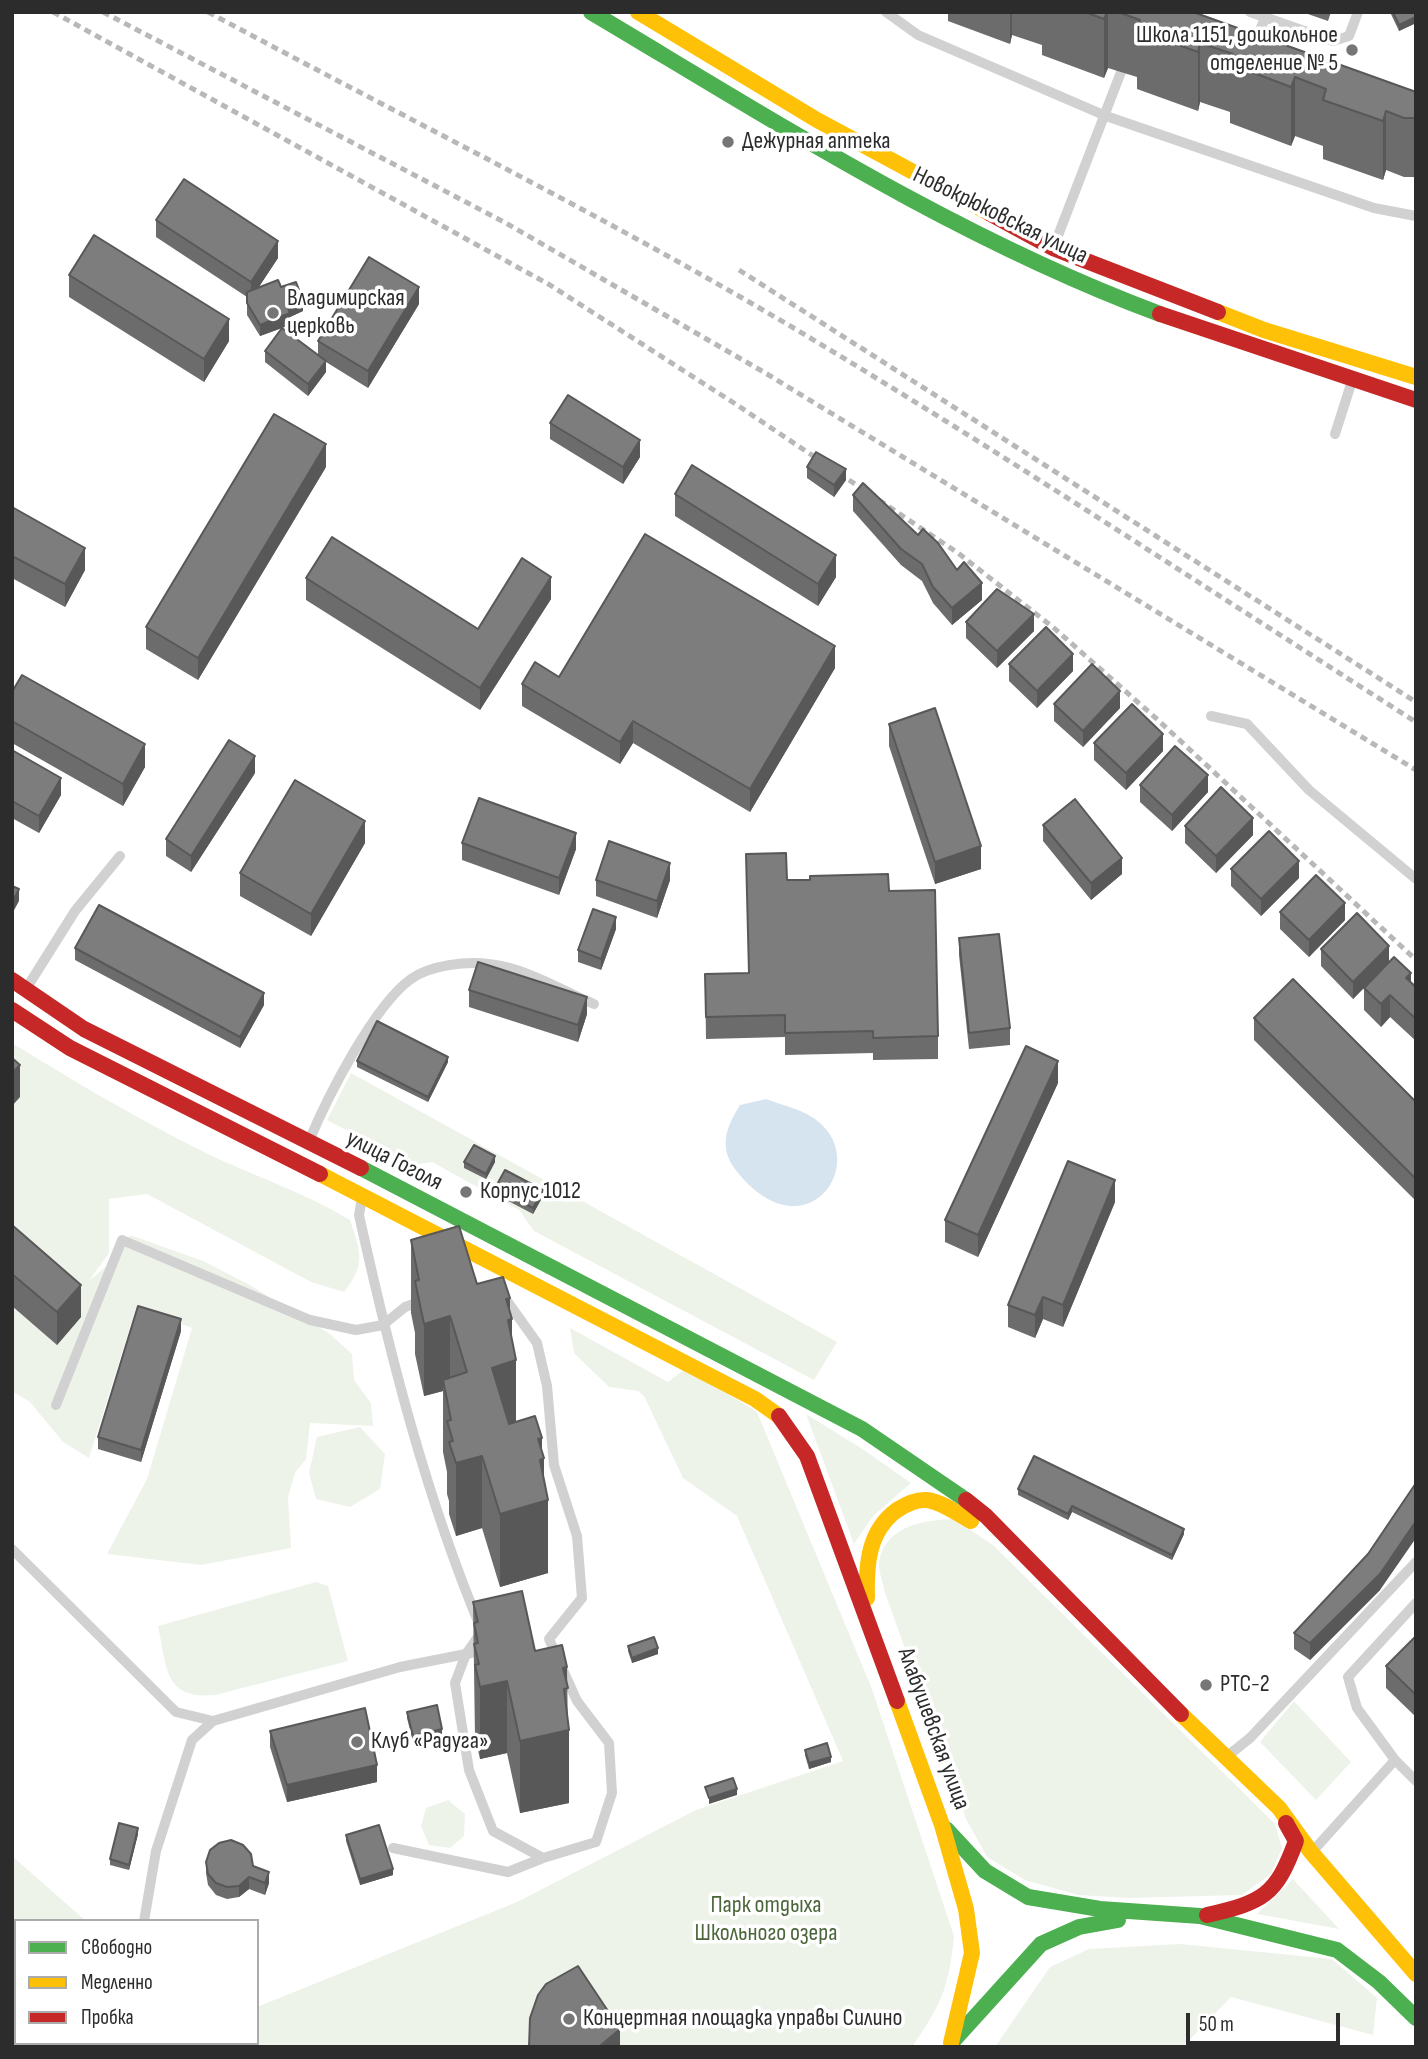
<!DOCTYPE html>
<html>
<head>
<meta charset="utf-8">
<style>
	body { margin:0 }
	#map { position:relative; width:1428px; height:2059px; overflow:hidden; background:#fff; font-family:"Sofia Sans Condensed",sans-serif }
	canvas { display:block }
	.frame { position:absolute; inset:0; border:14px solid #2c2c2c; pointer-events:none }
	.legend { position:absolute; left:14px; top:1919px; width:245px; height:126px; box-sizing:border-box; background:#fff; border:2px solid #ababab; margin:0; padding:9px 12px; list-style:none; font-size:21px; color:#2c2c2c }
	.legend li { display:flex; align-items:center; gap:14px; height:35px }
	.legend b { width:35px; border:2px solid #ababab }
	.scale { position:absolute; left:1186px; top:2013px; width:154px; height:32px; box-sizing:border-box; border:4px solid #2c2c2c; border-top:0; padding-left:9px; font-size:21px; line-height:24px; white-space:nowrap; color:#2c2c2c; -webkit-text-stroke:5px #fff; paint-order:stroke }
</style>
</head>
<body>
<div id="map">
<canvas width="1428" height="2059"></canvas>
<div class="frame"></div>
<ul class="legend">
<li><b style="height:9px;background:#4caf50"></b>Свободно</li>
<li><b style="height:9px;background:#ffc107"></b>Медленно</li>
<li><b style="height:9px;background:#c62828"></b>Пробка</li>
</ul>
<div class="scale">50 m</div>
</div>
<script>
const ctx = document.querySelector('canvas').getContext('2d');
ctx.lineJoin = 'round';
function fillPath(path, color) { ctx.fillStyle = color; ctx.fill(path, 'evenodd'); }
function trace(path, color, width, dash) { ctx.strokeStyle = color; ctx.lineWidth = width; ctx.lineCap = dash ? 'butt' : 'round'; ctx.setLineDash(dash || []); ctx.stroke(path); }
function write(font, color, halo, rows, align = 'center') {
  ctx.font = font + ' "Sofia Sans Condensed",sans-serif'; ctx.lineWidth = 7; ctx.setLineDash([]); ctx.textBaseline = 'middle'; ctx.strokeStyle = halo; ctx.fillStyle = color; for (const [text, x, y, turn = 0] of rows) {
    ctx.save(); ctx.translate(x, y); ctx.rotate((+turn || 0) * Math.PI / 180); ctx.textAlign = isNaN(turn) ? turn : align; if (halo) ctx.strokeText(text, 0, 0); ctx.fillText(text, 0, 0); ctx.restore();
  }
}
fillPath(new Path2D(`
	M12,1043C75,1082 138,1119 204,1152C253,1176 304,1192 350,1220C361,1253 366,1264 344,1292L311,1282L147,1194L109,1199V1253L89,1281L117,1257L130,1235L203,1261L248,1284L330,1334L352,1354L354,1380L371,1403L373,1426L310,1423L306,1459L295,1473L288,1497L291,1548L201,1565L107,1554L147,1479L192,1328L136,1308L89,1458L63,1442L30,1402L12,1391V1106L19,1097L12,1091Z
	M351,1073L837,1342L814,1380L534,1231L519,1210L432,1162L412,1165L327,1120Z
	M570,1328L668,1382L686,1368L757,1412L872,1689L954,1936C949,1988 941,2005 912,2047H175L171,2043H257V2007L517,1902L696,1810L843,1761L737,1516L683,1478L644,1396L638,1391L609,1387L574,1353Z
	M806,1414L864,1450L911,1483L873,1516L854,1544Z
	M360,1427L385,1454L380,1489L350,1507L316,1499L309,1473L317,1437Z
	M954,1519L993,1545L1275,1824L1282,1848L1271,1874L1242,1895L1129,1898L1078,1895L1025,1880L987,1857L966,1819L884,1590C883,1582 878,1570 879,1562C885,1525 925,1520 954,1519Z
	M316,1582L328,1586L348,1661L215,1695C163,1700 167,1666 158,1626Z
	M1294,1701L1351,1762L1316,1800L1260,1742Z
	M448,1800L465,1814L464,1836L450,1848L429,1845L421,1826L426,1808Z
	M12,1856L86,1921H16V2023H12Z
	M1293,1879L1339,1929L1257,1914Z
	M1180,1944L1332,1959L1377,1998L1373,2035L1231,1997L1183,2047H995L1050,1967L1089,1949Z`), '#eef3ea');
fillPath(new Path2D(`
	M766,1099C784,1106 806,1110 820,1123C869,1166 805,1254 738,1173C718,1149 725,1129 740,1105Z
	M12,2023H16V2043H171L175,2047H12Z`), '#d6e4f0');
trace(new Path2D(`
	M886,12L918,35L1106,116L1374,208L1416,216
	M1250,12L1333,41L1349,36L1358,12
	M1253,47L1265,18
	M1054,246L1121,72
	M1335,434L1352,381
	M1211,716L1247,724L1309,790L1416,879
	M26,989L75,911L120,856
	M309,1141C327,1098 374,1005 411,979C430,965 467,961 489,964C526,968 561,990 594,1004
	M362,1198L359,1215C390,1355 426,1498 482,1631L466,1654L455,1683L469,1770L493,1831L543,1858L596,1842L612,1793L609,1743L577,1701L549,1639L582,1598L577,1536L554,1465L547,1386L537,1343L502,1294
	M56,1405L122,1240L310,1320L356,1330L383,1325L405,1307L422,1301
	M12,1549L176,1712L213,1721L400,1667L471,1653
	M1416,1603L1348,1677L1357,1708L1395,1760L1416,1781
	M1225,1758L1250,1738L1416,1562
	M393,1848L508,1872L543,1858
	M1312,1852L1395,1760
	M144,1921L156,1851L192,1740L213,1721`), '#d1d1d1', 10);
trace(new Path2D(`
	M591,12C776,122 958,239 1160,314
	M361,1168L862,1429L966,1500
	M946,1829L985,1871L1028,1897L1100,1909L1200,1916L1337,1950L1379,1982L1416,2018
	M954,2040L1041,1944L1079,1927L1118,1920`), '#4caf50', 16);
trace(new Path2D(`
	M638,12L817,120L989,213
	M1218,312L1264,330L1416,377
	M320,1174L755,1399L779,1416
	M867,1598C866,1565 868,1531 897,1510C906,1504 916,1499 927,1500C943,1502 957,1514 971,1521
	M897,1701L942,1825L966,1909L972,1953L951,2043
	M1181,1714L1279,1808L1311,1852L1416,1974`), '#ffc107', 16);
trace(new Path2D(`
	M989,213L1053,248L1218,312
	M1160,314L1416,400
	M12,980L84,1029L361,1168
	M12,1010L70,1048L320,1174
	M779,1416L807,1456L897,1701
	M966,1500L986,1516L1181,1714
	M1207,1915C1263,1902 1276,1896 1296,1841L1286,1823`), '#c62828', 16);
trace(new Path2D(`
	M53,12L550,285L734,403L958,553L1054,628L1158,720L1416,960
	M103,12L504,222L767,374L1416,770
	M208,12C405,118 605,216 797,330C1006,455 1210,591 1416,722
	M739,270L1416,702`), '#b8b8b8', 5, [7, 5]);
fillPath(new Path2D(`
	M948,12H1193L1416,92V177H1404L1386,170L1383,180L1323,159V146L1295,136L1291,146L1230,123V112L1200,102L1198,111L1137,89V77L1108,68L1104,78L1042,55V45L1012,35L1010,44L948,21Z
	M1302,12H1331L1328,21Z
	M1390,12H1416V23L1399,31Z
	M156,220L278,258L258,288L281,287L303,311L290,317V325L260,336L247,315V297L156,237Z
	M69,275L229,341L204,382L69,297Z
	M419,304L368,388L326,362V372L308,396L265,362V351L318,356V341Z
	M550,423L640,457L623,484L550,439Z
	M326,467L198,680L146,649V627Z
	M807,467L846,480L834,497L807,478Z
	M675,494L836,577L818,606L675,516Z
	M853,495L918,535L957,570L982,600L952,625L933,603L922,581L901,565L853,511Z
	M12,507L85,570L65,607L12,578Z
	M306,578L478,629L551,599L480,710L306,600Z
	M966,622L1034,631L997,668L966,638Z
	M1009,664L1073,671L1037,708L1009,681Z
	M835,668L750,812L633,743L620,764L522,706V684L559,677Z
	M12,692L145,767L123,806L12,743Z
	M1054,704L1120,708L1083,747L1054,721Z
	M889,724L981,869L935,884L889,746Z
	M1094,743L1163,751L1126,790L1094,760Z
	M12,750L61,795L39,833L12,818Z
	M255,773L191,872L166,856V839Z
	M1140,785L1208,792L1172,831L1140,802Z
	M1043,825L1122,874L1091,900L1043,841Z
	M1185,826L1253,835L1216,873L1185,843Z
	M365,843L311,936L240,896V873Z
	M462,843L576,849L559,895L462,860Z
	M1231,869L1299,878L1261,916L1231,886Z
	M596,880H670L657,918L596,896Z
	M787,880L889,891L938,1036V1059L873,1060V1053L785,1055V1037L706,1039L705,974L749,973Z
	M1280,912L1345,920L1309,957L1280,929Z
	M616,929L601,970L578,962V950Z
	M959,938L1010,1028V1045L969,1049L959,955Z
	M75,948L264,1005L240,1048L75,960Z
	M1321,949L1389,961L1416,987V1041L1390,1017L1381,1027L1364,1010V988L1374,978L1353,999L1321,966Z
	M469,990L587,1014L578,1042L469,1007Z
	M1254,1018L1416,1102V1201L1254,1040Z
	M357,1061L448,1062L428,1102L357,1067Z
	M1058,1083L978,1257L945,1242V1220Z
	M464,1162H495L486,1179L464,1168Z
	M495,1188L543,1196L533,1214L495,1194Z
	M1115,1202L1063,1327L1043,1319L1035,1338L1008,1327V1305Z
	M12,1225L81,1317L57,1345L12,1306Z
	M411,1240L477,1284L510,1312L516,1422L542,1452L548,1573L500,1587L482,1528L456,1536L449,1514V1501L447,1494V1472L443,1452V1391L424,1396L415,1354V1333L411,1313Z
	M181,1331L141,1462L98,1449V1437Z
	M1018,1489L1184,1534L1172,1560L1072,1512L1068,1520L1018,1495Z
	M1368,1554L1380,1590L1310,1660L1294,1649V1633Z
	M473,1602L535,1651L567,1667L569,1803L520,1813L507,1753L480,1759L475,1737Z
	M1416,1636V1717L1386,1688V1666Z
	M628,1646L658,1654L632,1663L628,1651Z
	M407,1712L442,1734L413,1742L407,1718Z
	M270,1731L377,1782L287,1802L270,1747Z
	M805,1750L831,1762L809,1769L805,1755Z
	M138,1834L129,1870L110,1865V1859Z
	M346,1835L393,1875L360,1885L346,1841Z
	M206,1862L253,1866L269,1883L265,1895L249,1889L239,1897L227,1899L216,1895L208,1885L206,1873Z`), '#6c6c6c');
fillPath(new Path2D(`
	M1010,12H1012V35L1010,44Z
	M1107,12H1108V68L1104,78V19Z
	M1416,17V23L1399,31V25Z
	M1200,43V102L1198,111V52Z
	M1295,77V136L1291,146V87Z
	M1386,111V170L1383,180V121Z
	M278,241V258L251,299V282Z
	M419,287V304L368,388V371Z
	M303,300V311L290,317V325L260,336V325L287,306Z
	M229,319V341L204,382V359Z
	M326,361V372L308,396V384Z
	M640,440V457L623,484V467Z
	M326,444V467L198,680V658Z
	M846,469V480L834,497V485Z
	M85,548V570L65,607V584Z
	M836,555V577L818,606V584Z
	M551,577V599L480,710V688Z
	M982,583V600L952,625V608Z
	M1034,614V631L997,668V651Z
	M835,646V668L750,812V789Z
	M1073,654V671L1037,708V691Z
	M1120,691V708L1083,747V731Z
	M633,721V743L620,764V742Z
	M1163,734V751L1126,790V773Z
	M145,744V767L123,806V784Z
	M255,756V773L191,872V856Z
	M1208,775V792L1172,831V815Z
	M61,778V795L39,833V816Z
	M1253,818V835L1216,873V856Z
	M365,821V843L311,936V914Z
	M576,833V849L559,895V878Z
	M981,846V869L935,884V862Z
	M1122,858V874L1091,900V883Z
	M1299,861V878L1261,916V899Z
	M670,863V880L657,918V901Z
	M19,889V901L12,914V903Z
	M1345,903V920L1309,957V940Z
	M616,917V929L601,970V959Z
	M1389,946V962L1353,999V982Z
	M1411,973V995L1406,978Z
	M264,993V1005L240,1048V1037Z
	M1390,995V1017L1381,1027V1004Z
	M587,997V1014L578,1042V1025Z
	M448,1057V1062L428,1102V1097Z
	M1058,1061V1083L978,1257V1235Z
	M20,1065V1097L12,1106V1073Z
	M495,1156V1162L486,1179V1174Z
	M1115,1180V1202L1063,1327V1305Z
	M543,1190V1196L533,1214V1208Z
	M81,1285V1317L57,1345V1312Z
	M1043,1297V1319L1035,1338V1315Z
	M510,1298V1319H512V1362L516,1360V1433L492,1440V1368L506,1299Z
	M450,1316V1389L443,1380V1391L424,1396V1324Z
	M181,1319V1331L141,1462V1450Z
	M542,1438V1459L544,1458V1501L548,1500V1573L500,1587V1514L538,1439Z
	M482,1456V1528L456,1536V1463Z
	M1072,1506V1512L1068,1520V1514Z
	M1416,1521V1538L1380,1590L1310,1660V1643Z
	M1184,1529V1534L1172,1560V1555Z
	M658,1648V1654L632,1663V1658Z
	M567,1667V1688L564,1689L569,1730V1803L520,1813V1741L563,1668Z
	M507,1681V1753L480,1759V1687Z
	M442,1729V1734L413,1742V1736Z
	M831,1757V1762L809,1769V1763Z
	M377,1765V1782L287,1802V1785Z
	M737,1789V1795L709,1804V1798Z
	M138,1828V1834L129,1870V1865Z
	M393,1869V1875L360,1885V1879Z
	M269,1872V1883L265,1895V1883Z
	M249,1877V1889L239,1897V1886Z
	M620,2029V2046L619,2047H600Z`), '#585858');
const building = new Path2D(`
	M1085,12H1107L1104,19Z
	M1118,12H1193L1416,92V118H1404L1386,111L1383,121L1323,100L1326,89L1295,77L1291,87L1230,64L1233,54L1200,43L1198,52L1137,30L1140,20Z
	M1393,12H1416V17L1399,25Z
	M184,179L278,241L251,282L156,220Z
	M94,235L229,319L204,359L69,275Z
	M369,257L419,287L368,371L318,341Z
	M278,280L281,287L296,282L303,300L287,306L290,313L260,325L247,303V292Z
	M282,328L326,361L308,384L265,351Z
	M568,395L640,440L623,467L550,423Z
	M274,414L326,444L198,658L146,627Z
	M816,452L846,469L834,485L807,467Z
	M692,465L836,555L818,584L675,494Z
	M863,483L918,535L923,529L938,543L957,570L964,562L982,583L952,608L933,587L922,564L901,549L853,495Z
	M12,507L85,548L65,584L12,556Z
	M645,534L835,646L750,789L633,721L620,742L522,684L535,662L559,677Z
	M332,537L478,629L522,558L551,577L480,688L306,578Z
	M997,589L1034,614L997,651L966,622Z
	M1046,627L1073,654L1037,691L1009,664Z
	M1092,664L1120,691L1083,731L1054,704Z
	M22,675L145,744L123,784L12,721V692Z
	M1132,704L1163,734L1126,773L1094,743Z
	M935,708L981,846L935,862L889,724Z
	M229,740L255,756L191,856L166,839Z
	M1175,746L1208,775L1172,815L1140,785Z
	M12,750L61,778L39,816L12,801Z
	M295,780L365,821L311,914L240,873Z
	M1221,787L1253,818L1216,856L1185,826Z
	M479,798L576,833L559,878L462,843Z
	M1075,799L1122,858L1091,883L1043,825Z
	M1269,831L1299,861L1261,899L1231,869Z
	M609,841L670,863L657,901L596,880Z
	M786,853L787,880H810V876L888,874L889,891L935,890L938,1036L873,1038V1031L785,1033V1015L706,1017L705,974L749,973L746,854Z
	M1316,875L1345,903L1309,940L1280,912Z
	M12,886L19,889L12,903Z
	M99,905L264,993L240,1037L75,948Z
	M593,909L616,917L601,959L578,950Z
	M1357,913L1389,946L1353,982L1321,949Z
	M999,934L1010,1028L969,1033L959,938Z
	M1394,957L1411,973L1406,978L1416,987V1019L1390,995L1381,1004L1364,988Z
	M478,962L587,997L578,1025L469,990Z
	M1293,979L1416,1102V1179L1254,1018Z
	M377,1021L448,1057L428,1097L357,1061Z
	M1026,1046L1058,1061L978,1235L945,1220Z
	M12,1058L20,1065L12,1073Z
	M474,1145L495,1156L486,1174L464,1162Z
	M1068,1161L1115,1180L1063,1305L1043,1297L1035,1315L1008,1305Z
	M505,1170L543,1190L533,1208L495,1188Z
	M12,1225L81,1285L57,1312L12,1274Z
	M459,1226L477,1284L503,1277L510,1298L506,1299L512,1319L508,1320L516,1360L492,1368L509,1424L535,1416L542,1438L538,1439L544,1458L540,1460L548,1500L500,1514L482,1456L456,1463L449,1442L453,1441L447,1421L451,1420L443,1380L467,1372L450,1316L424,1324L415,1281L419,1280L411,1240Z
	M138,1306L181,1319L141,1450L98,1437Z
	M1034,1456L1184,1529L1172,1555L1072,1506L1068,1514L1018,1489Z
	M1416,1483V1521L1380,1574L1310,1643L1294,1633L1368,1554Z
	M522,1591L535,1651L562,1645L567,1667L563,1668L568,1688L564,1689L569,1730L520,1741L507,1681L480,1687L475,1665L479,1664L474,1644L478,1643L474,1623L478,1622L473,1602Z
	M1416,1636V1695L1386,1666Z
	M654,1637L658,1648L632,1658L628,1646Z
	M437,1705L442,1729L413,1736L407,1712Z
	M365,1708L377,1765L287,1785L270,1731Z
	M827,1743L831,1757L809,1763L805,1750Z
	M733,1778L737,1789L709,1798L705,1787Z
	M119,1823L138,1828L129,1865L110,1859Z
	M379,1825L393,1869L360,1879L346,1835Z
	M231,1840L243,1845L251,1854L253,1866L269,1872L265,1883L249,1877L239,1886L227,1887L216,1883L208,1874L206,1862L210,1850L219,1843Z
	M578,1966L620,2029L600,2046L529,2047L530,2018L538,1995L546,1984Z`);
fillPath(building, '#7d7d7d');
trace(building, '#585858', 2);
for (const [x, y, r, color] of [
	[1352,50,7,"#767676"],
	[728,142,7,"#767676"],
	[273,313,7,"#767676"],
	[466,1192,7,"#767676"],
	[1206,1685,7,"#767676"],
	[357,1742,7,"#767676"],
	[569,2019,7,"#767676"]
]) { const dot = new Path2D(); dot.arc(x, y, r, 0, 2 * Math.PI); ctx.fillStyle = color; ctx.fill(dot); trace(dot, '#fff', 2.5); }
write('24px', '#2c2c2c', '#fff', [
	["Школа 1151, дошкольное",1338,36,"right"],
	["отделение № 5",1338,64,"right"],
	["Дежурная аптека",742,142],
	["Владимирская",287,299],
	["церковь",287,327],
	["Корпус 1012",480,1192],
	["РТС-2",1220,1685],
	["Клуб «Радуга»",371,1742],
	["Концертная площадка управы Силино",583,2019]
], 'left');
write('24px', '#2c2c2c', '#fff', [
	["Новокрюковская улица",1000,216,26],
	["улица Гоголя",394,1161,27],
	["Алабушевская улица",933,1729,70]
]);
write('24px', '#4b663a', '#fff', [
	["Парк отдыха",766,1906],
	["Школьного озера",766,1934]
]);
</script>
</body>
</html>
